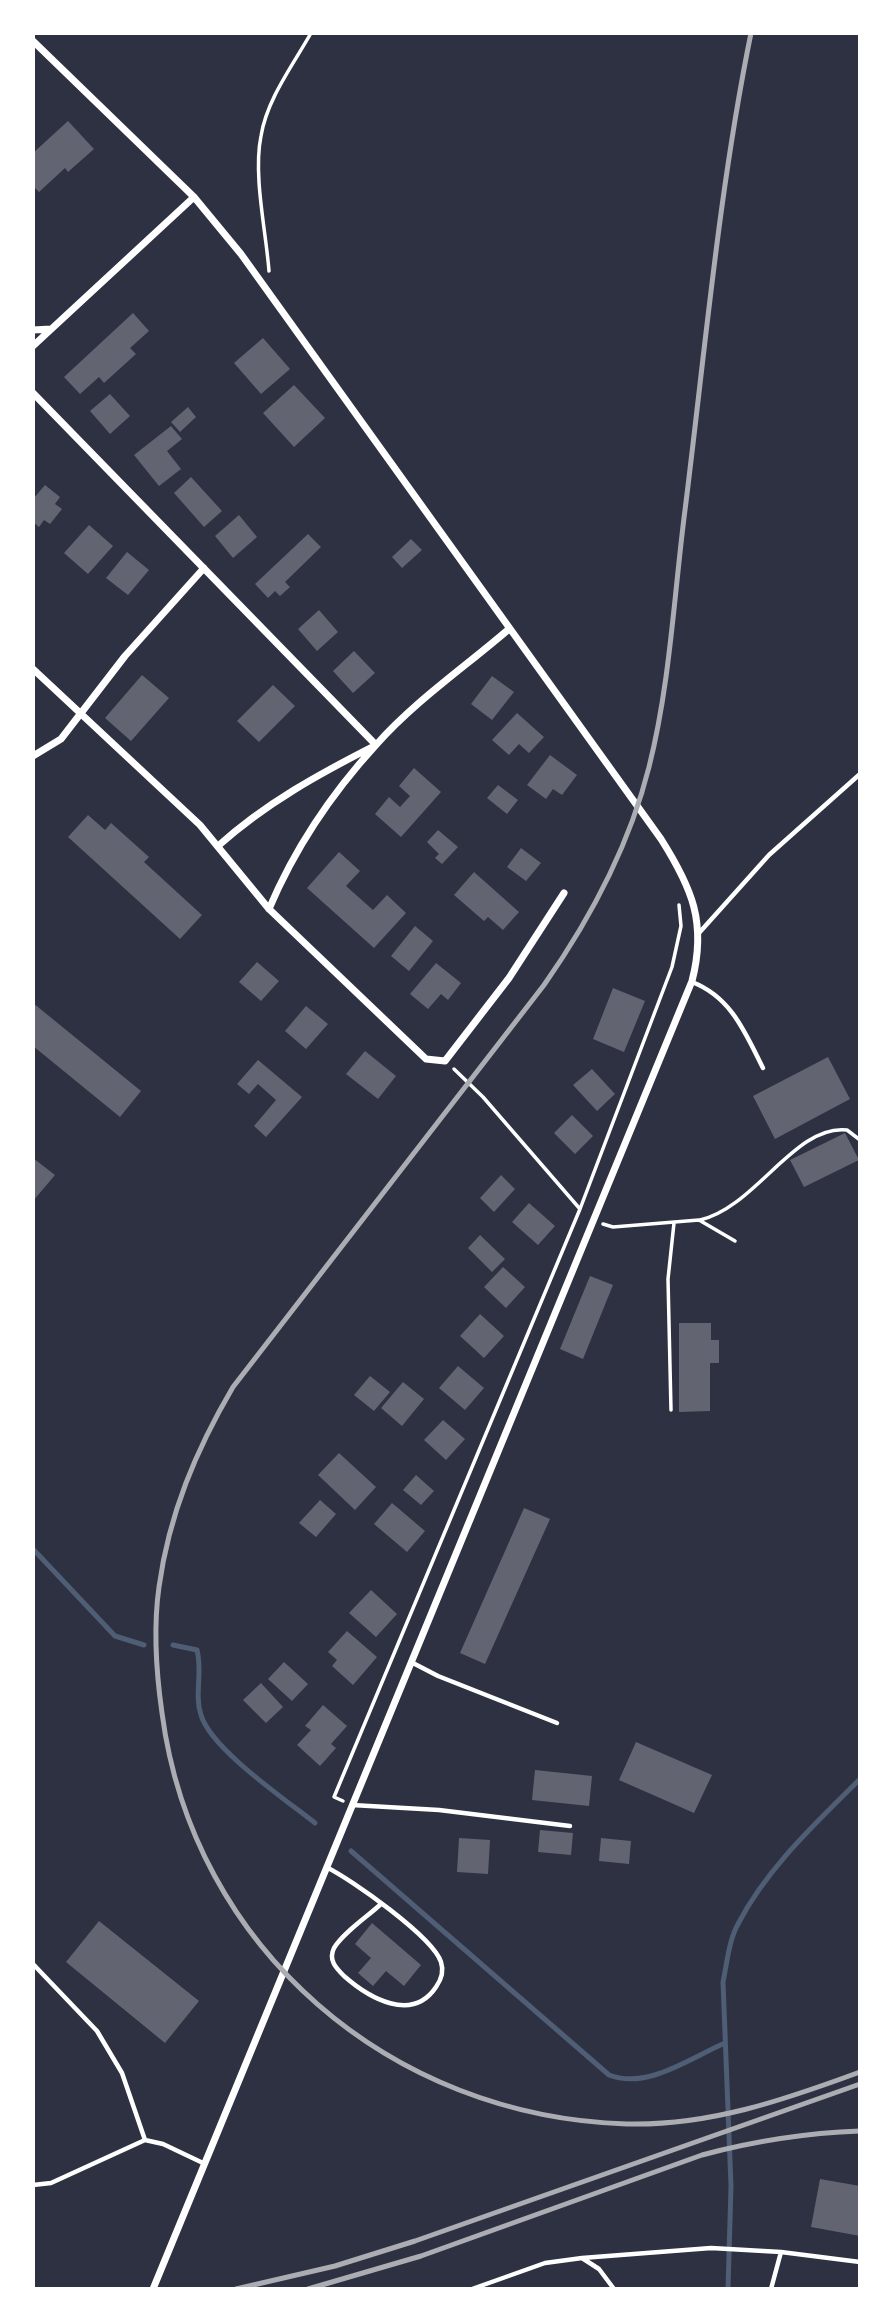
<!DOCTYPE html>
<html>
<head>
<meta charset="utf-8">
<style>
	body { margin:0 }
	#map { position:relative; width:893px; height:2322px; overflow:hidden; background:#2d3142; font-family:Cabin,sans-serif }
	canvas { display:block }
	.frame { position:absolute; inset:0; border:35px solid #fff; pointer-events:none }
</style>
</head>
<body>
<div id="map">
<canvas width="893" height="2322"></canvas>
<div class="frame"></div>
</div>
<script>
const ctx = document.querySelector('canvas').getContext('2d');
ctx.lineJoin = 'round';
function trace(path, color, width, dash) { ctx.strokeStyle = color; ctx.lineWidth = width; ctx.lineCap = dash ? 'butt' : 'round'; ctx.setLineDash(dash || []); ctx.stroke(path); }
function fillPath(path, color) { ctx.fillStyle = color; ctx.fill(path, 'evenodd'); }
trace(new Path2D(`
	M33,1549L115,1636L144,1645
	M173,1645L197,1650C203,1672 194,1695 201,1715C211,1749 286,1800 315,1823
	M351,1851L609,2075C647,2090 690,2058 725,2043
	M728,2289L731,2186L723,1982C727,1963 729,1940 738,1924C767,1868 816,1823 860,1779`), '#4f5d75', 5);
fillPath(new Path2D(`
	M68,121L94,149L68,172L65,168L39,192L33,186V153Z
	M133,313L149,331L130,348L136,354L104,383L99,377L80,394L64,377Z
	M263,338L290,369L261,394L234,363Z
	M294,385L325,418L294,447L263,413Z
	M110,394L130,416L110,434L90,411Z
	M188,407L196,417L180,432L171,422Z
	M171,426L182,439L167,451L181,469L159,486L134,455Z
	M191,477L222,511L204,527L174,493Z
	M45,485L60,497L55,504L62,509L50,524L44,520L39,527L33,522V499Z
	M239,515L257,537L233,558L215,536Z
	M89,525L113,546L88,574L64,553Z
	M308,534L321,547L285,582L290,587L280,596L275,591L268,598L255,584Z
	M411,539L422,550L402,568L392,557Z
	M127,552L149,570L128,595L106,578Z
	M319,610L338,632L317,651L298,629Z
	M354,651L375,673L353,693L333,671Z
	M142,675L169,698L131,741L105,718Z
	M492,676L514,692L492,720L471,704Z
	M273,685L295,706L259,742L237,721Z
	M517,713L544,737L529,753L519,744L509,755L492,740Z
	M550,755L577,775L562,795L553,789L546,799L527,785Z
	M414,768L441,792L401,837L375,814L389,797L400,807L410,796L399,786Z
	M498,785L518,800L507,814L487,798Z
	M88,815L105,830L111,823L149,857L144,862L202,915L180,939L68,837Z
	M438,830L458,847L442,864L435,858L439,854L427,842Z
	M521,848L541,863L526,881L507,867Z
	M339,852L360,871L346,886L373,910L387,895L406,913L374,948L307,888Z
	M474,872L519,912L503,930L488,917L484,921L454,895Z
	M415,926L433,941L409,971L391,956Z
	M257,962L279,981L261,1001L239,982Z
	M436,963L461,983L448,1000L441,994L428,1009L410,994Z
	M613,988L645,1001L624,1052L593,1039Z
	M33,1003L141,1091L120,1117L33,1046Z
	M306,1006L328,1024L306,1049L285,1031Z
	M365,1051L396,1076L378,1099L346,1074Z
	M828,1057L850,1099L775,1139L753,1096Z
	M258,1060L302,1097L266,1137L254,1126L276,1100L258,1084L249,1094L237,1084Z
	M592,1069L615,1094L597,1111L573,1085Z
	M572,1115L593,1136L575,1154L554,1133Z
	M845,1133L859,1160L804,1187L790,1160Z
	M33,1158L55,1175L33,1201Z
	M501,1175L515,1189L494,1212L480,1198Z
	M529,1203L555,1226L538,1245L512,1222Z
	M480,1235L505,1259L492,1272L468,1248Z
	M503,1267L525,1287L506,1308L484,1287Z
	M590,1276L613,1285L583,1359L560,1349Z
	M480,1314L504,1336L484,1358L460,1336Z
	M679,1323H711V1340H719V1363H710V1411L679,1412Z
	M458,1366L484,1388L465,1410L439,1388Z
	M370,1376L390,1392L374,1411L354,1395Z
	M403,1382L424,1399L402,1426L381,1408Z
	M443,1420L465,1439L446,1460L424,1440Z
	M339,1453L376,1487L355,1510L318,1475Z
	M416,1475L434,1491L421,1505L403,1490Z
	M320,1500L336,1514L316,1537L299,1523Z
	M392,1503L425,1531L407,1552L374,1524Z
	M524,1508L550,1519L485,1664L460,1653Z
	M371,1590L397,1614L376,1637L349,1613Z
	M347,1631L377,1657L353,1685L332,1666L337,1660L328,1652Z
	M284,1662L308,1684L292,1701L268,1679Z
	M261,1683L283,1707L266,1723L243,1700Z
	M323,1705L347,1726L331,1744L336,1748L320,1766L297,1745L311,1730L305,1726Z
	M636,1742L712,1775L694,1813L619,1780Z
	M535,1770L592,1776L589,1806L532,1800Z
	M540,1830L573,1833L571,1855L538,1852Z
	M459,1838L490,1840L488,1874L457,1872Z
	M601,1838L631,1841L629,1864L599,1861Z
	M99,1921L199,2001L165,2043L66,1962Z
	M372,1923L421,1965L404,1986L386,1971L373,1986L358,1973L371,1958L355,1944Z
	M820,2179L860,2186V2236L811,2227Z`), '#626471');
trace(new Path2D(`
	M269,271C266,231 253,175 261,136C267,99 293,65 311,33
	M454,1069L483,1097L580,1209
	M700,1220C756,1207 795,1124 847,1130L860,1140
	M603,1224L613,1227L699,1220L735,1241
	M671,1410L668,1279L674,1223
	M343,1801L334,1797L580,1209L672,967L681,926L679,905`), '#fff', 3.5);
trace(new Path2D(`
	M699,933L769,855L860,774
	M692,982C731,997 745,1032 763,1068
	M411,1662L438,1676L557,1723
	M352,1805L439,1810L570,1826
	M326,1867C351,1879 433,1937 441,1962C444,1971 441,1980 436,1987C412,2023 369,1998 344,1976C336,1968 328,1960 334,1948C344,1932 367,1917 381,1904
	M33,1964L97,2031L122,2073L145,2140
	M33,2185L51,2183L145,2140L163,2144L203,2163
	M582,2258L711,2248L781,2252
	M472,2289L545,2263L582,2258L599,2269L614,2289
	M771,2289L781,2252L860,2262`), '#fff', 4.5);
trace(new Path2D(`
	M33,41L194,197L241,254L661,839C692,888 707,923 692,981L153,2289
	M33,330L51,329
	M33,346L194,197
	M33,393L376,745C319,774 266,803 218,846
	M33,669L200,825L269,909L426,1059L445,1061L509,978L564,893
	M33,756L61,739L125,656L204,568
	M269,909C294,850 332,793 376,745C415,701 465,667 509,629`), '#fff', 7);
trace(new Path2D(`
	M751,33C719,190 705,351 685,510C674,595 670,684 649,767C629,847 591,918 544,985L233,1387C196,1450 169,1514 159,1587C153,1629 156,1671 162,1713C193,1949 391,2117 627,2124C709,2126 784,2100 860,2072
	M236,2289L335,2266L415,2241L860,2084
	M308,2289L421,2256L702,2155C754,2141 806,2133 860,2131`), '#abadb3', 5);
</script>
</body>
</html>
